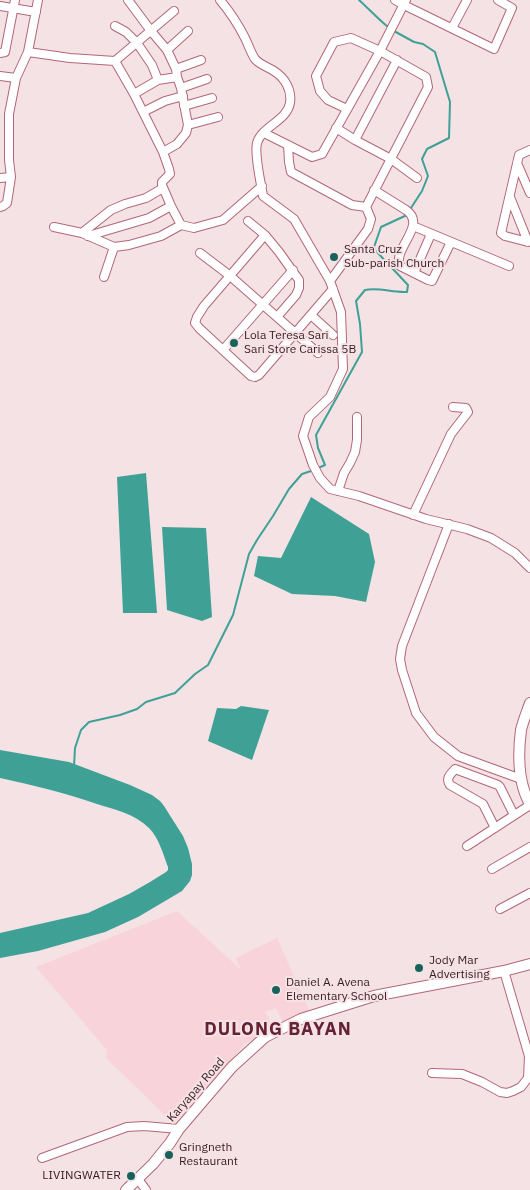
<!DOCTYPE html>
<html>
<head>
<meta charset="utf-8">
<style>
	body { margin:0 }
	canvas { display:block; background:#f4e2e5 }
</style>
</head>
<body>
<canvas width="530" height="1190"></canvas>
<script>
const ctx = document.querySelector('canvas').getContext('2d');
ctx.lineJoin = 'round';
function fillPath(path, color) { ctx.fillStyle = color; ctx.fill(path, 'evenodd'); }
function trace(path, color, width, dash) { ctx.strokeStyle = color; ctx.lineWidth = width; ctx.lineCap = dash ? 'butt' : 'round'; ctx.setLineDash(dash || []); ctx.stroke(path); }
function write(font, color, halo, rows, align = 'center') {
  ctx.font = font + ' "IBM Plex Sans",sans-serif'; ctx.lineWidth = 4; ctx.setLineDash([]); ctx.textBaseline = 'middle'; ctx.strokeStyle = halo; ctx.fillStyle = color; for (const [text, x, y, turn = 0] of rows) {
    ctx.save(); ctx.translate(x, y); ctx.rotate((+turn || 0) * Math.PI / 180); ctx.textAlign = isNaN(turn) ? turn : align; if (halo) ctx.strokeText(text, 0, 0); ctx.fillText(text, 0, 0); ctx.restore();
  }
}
fillPath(new Path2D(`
	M177,911L241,970L236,958L277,938L310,1012L284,1024L276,1008L265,1012L274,1028L245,1044L174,1124L106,1058L107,1050L36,967Z`), '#f9d3da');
fillPath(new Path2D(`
	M146,473L157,613H123L117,477Z
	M311,497L369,534L375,562L366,602L335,596L292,594L254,576L258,556L281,558Z
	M162,527L206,528L212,617L202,621L167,610Z
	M241,706L269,710L252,760L208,741L217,708L236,709Z
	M0,750L69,762L130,785L152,795L160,801L164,806L183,836L188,848L192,864V875L190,881L182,891L138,917L105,932L38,951L0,958V933L88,913L129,894L150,882L166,872L168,870V867C163,854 159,838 149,828C135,814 116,810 97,804C65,793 33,785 0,778Z`), '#3fa196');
trace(new Path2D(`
	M359,0C369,9 378,19 388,27
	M394,31L414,42L423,44L435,52L450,102L449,138L427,149L422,159L428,176L422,191L409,211
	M318,468L325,465L318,448L316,435L362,352L360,324L356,301L365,290C380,287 392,293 407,292L408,285L375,250L374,247L381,227L407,215
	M74,766L75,748L81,730L89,722L120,715L137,709L146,702L175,693L195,674L208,665L233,615L249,554L257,540L273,516L289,489L302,474L314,470`), '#3fa196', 2);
const minor = new Path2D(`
	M128,0L151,31L167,50L176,69L177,77L181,88L188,125L186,133L177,144L163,152
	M220,0C230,12 238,24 245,38C248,44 251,53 255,59C260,65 268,67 274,71C285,78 292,90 290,103C287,121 262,126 257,143C254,155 261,183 263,196L294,219L330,281L341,312L343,369L330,397L309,417L303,436L313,465L320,478L330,489L359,496L426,519L467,529L491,538L515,553L530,568
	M395,0L404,5L494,49L512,8L498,0
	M0,6L36,12
	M115,26L126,32L137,43L152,65L158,80
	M452,28L467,0
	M167,50L188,31
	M28,52L70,58L115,61L134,94L163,152L169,169L170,174L162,182V185L171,206L181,225L161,236L129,245L114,247L104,277
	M0,53L5,52L15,0
	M115,61L174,11
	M176,69L201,60
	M0,76L16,78
	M181,88L207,79
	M134,94L158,80L177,77
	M184,106L212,98
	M143,112L165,101L183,96
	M188,125L218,117
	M336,128L355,140L391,159L417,178
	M264,133L312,157L322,154L380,51L406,0
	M355,140L397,60
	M288,145L289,162L291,172L352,205L366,207
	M530,150L519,155L501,233L505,236L528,242L530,241
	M517,163L530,193
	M0,178L11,177
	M374,190L406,210C428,225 392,249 400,266L428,280L432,281L451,242
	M510,197L528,242
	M0,207L3,206L7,203L11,177L9,160V114L16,78L28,52L38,0
	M248,221L265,235L279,252L299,280V288L296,295L277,317
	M181,225L194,228L223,220L262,186
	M413,226L509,266
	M54,227L82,233L114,247
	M82,233L111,210L125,204L146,198L163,188
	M265,235L204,306L197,317L195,323L199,328L251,376L255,377L259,375L333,289
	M88,236L149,218L171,206
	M200,253L229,275L318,353
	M414,273L431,234
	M330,281L368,229L371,219L366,207L428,87L426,77L380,51L351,38L334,42L316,76L320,91L328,100L347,109
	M311,315L333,335
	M223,350L293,270
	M338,491L344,473L350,463L355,452L357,440V417
	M413,515L451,434L468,412L466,408L453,407
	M449,524L402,646L400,659L402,670L416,713L434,737L458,756L521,779
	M495,828L483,804L450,785C445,778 451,774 455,769L498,785L500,787L514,815
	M467,846L530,805
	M492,869L530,847
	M500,909L530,893
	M432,1073L462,1074L482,1082L500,1092L507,1093L513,1091L521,1087L528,1078L529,1056L504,971
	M42,1158L127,1127L144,1126L179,1129
	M138,1179L146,1190`);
const major = new Path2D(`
	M530,703C527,712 523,721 521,730C518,753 518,783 530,804
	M126,1190L153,1164L170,1143L179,1129L232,1067L265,1037L301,1019L374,996L504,971L530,964`);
trace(minor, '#b26778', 10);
trace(major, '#b26778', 12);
trace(minor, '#fff', 8);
trace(major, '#fff', 10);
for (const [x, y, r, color] of [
	[334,257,5,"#17635c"],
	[234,343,5,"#17635c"],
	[419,968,5,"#17635c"],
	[276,990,5,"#17635c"],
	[169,1155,5,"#17635c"],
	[131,1176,5,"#17635c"]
]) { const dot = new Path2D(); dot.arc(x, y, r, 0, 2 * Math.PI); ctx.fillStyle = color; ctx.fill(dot); trace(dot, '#f4e2e5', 2); }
write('12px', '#391b22', '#f4e2e5', [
	["Santa Cruz",344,250],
	["Sub-parish Church",344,264],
	["Lola Teresa Sari",244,336],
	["Sari Store Carissa 5B",244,350],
	["Jody Mar",429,961],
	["Advertising",429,975],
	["Daniel A. Avena",286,983],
	["Elementary School",286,997],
	["Gringneth",179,1148],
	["Restaurant",179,1162],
	["LIVINGWATER",121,1176,"right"]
], 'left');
write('12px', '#391b22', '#f4e2e5', [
	["Karyapay Road",196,1090,-49]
]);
ctx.letterSpacing = '1px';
write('bold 18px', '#652135', '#f4e2e5', [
	["DULONG BAYAN",278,1030]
]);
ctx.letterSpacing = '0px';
</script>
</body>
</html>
